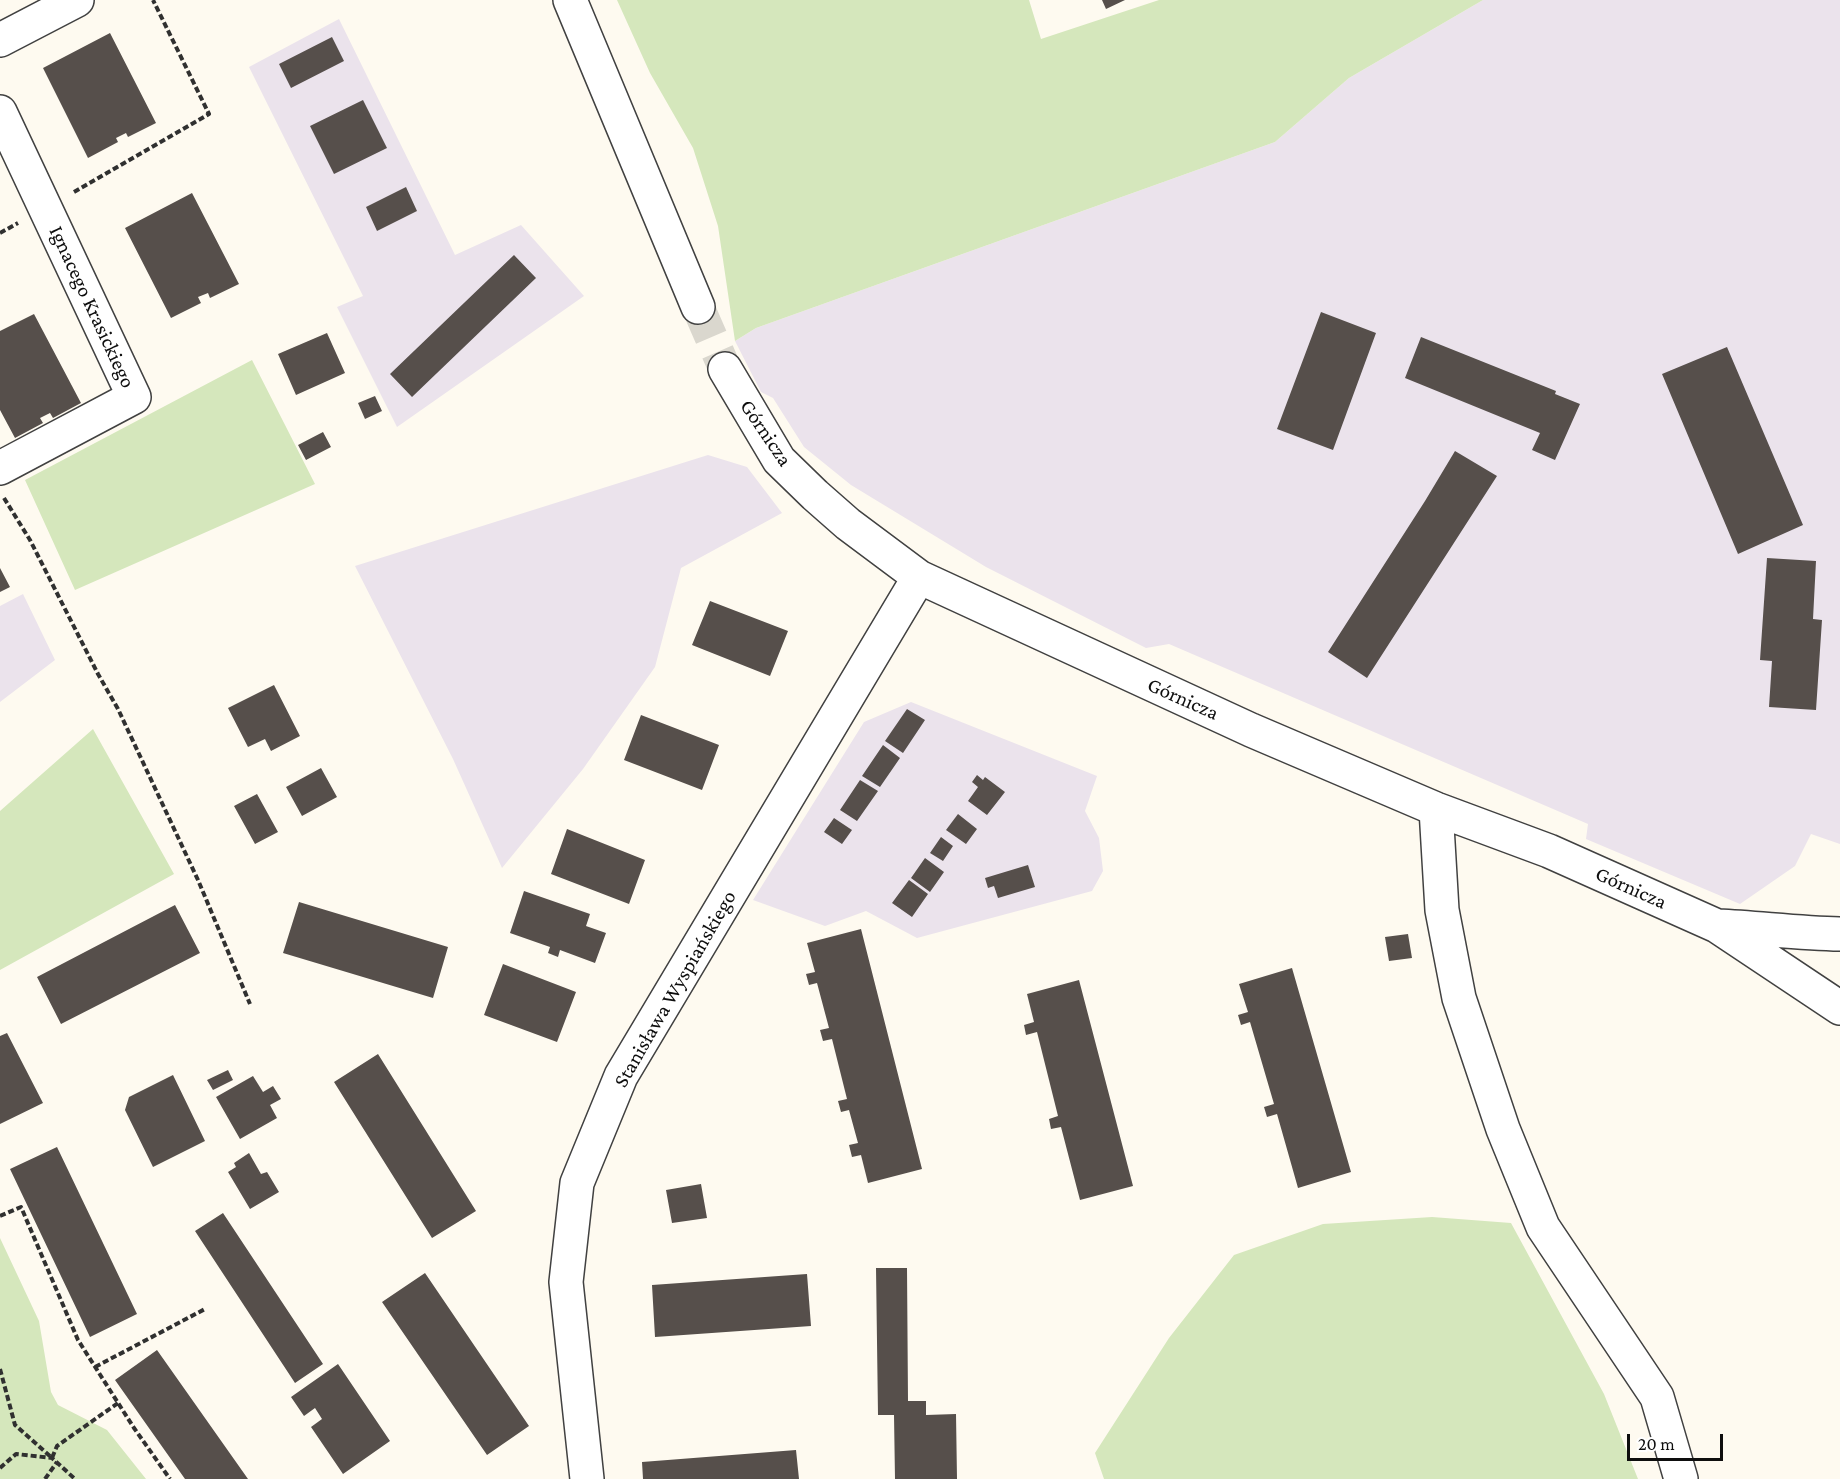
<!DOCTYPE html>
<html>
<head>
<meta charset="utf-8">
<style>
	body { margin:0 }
	#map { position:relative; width:1840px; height:1479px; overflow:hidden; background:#fefaf0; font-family:"Crimson Pro",serif }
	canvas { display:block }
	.scale { position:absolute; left:1627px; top:1434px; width:96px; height:27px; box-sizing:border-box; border:3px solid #0e0e0e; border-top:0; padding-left:8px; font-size:18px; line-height:21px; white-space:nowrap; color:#0e0e0e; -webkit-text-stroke:4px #fff; paint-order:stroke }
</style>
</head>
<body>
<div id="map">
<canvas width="1840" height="1479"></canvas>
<div class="scale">20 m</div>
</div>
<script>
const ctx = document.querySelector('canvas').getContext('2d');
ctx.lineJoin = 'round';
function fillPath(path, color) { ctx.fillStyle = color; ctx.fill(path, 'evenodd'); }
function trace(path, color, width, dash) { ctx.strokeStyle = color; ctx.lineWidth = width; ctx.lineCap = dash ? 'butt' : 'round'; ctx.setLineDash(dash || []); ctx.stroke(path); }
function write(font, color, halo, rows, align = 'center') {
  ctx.font = font + ' "Crimson Pro",serif'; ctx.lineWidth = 6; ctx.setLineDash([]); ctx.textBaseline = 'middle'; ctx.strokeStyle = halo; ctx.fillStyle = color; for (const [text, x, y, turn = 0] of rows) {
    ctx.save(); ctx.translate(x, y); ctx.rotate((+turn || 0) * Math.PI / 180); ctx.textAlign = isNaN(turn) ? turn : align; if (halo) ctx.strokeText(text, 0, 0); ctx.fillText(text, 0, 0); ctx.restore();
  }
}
fillPath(new Path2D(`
	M1483,0H1840V844L1811,834L1795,866L1740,904L1586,839L1588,824L1169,644L1146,648L986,567L851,485L804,447L773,398L761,392L735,341L756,328L1275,142L1349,78Z
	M339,19L455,255L521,225L584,296L397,427L337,307L363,296L249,67Z
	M708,455L747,467L782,513L681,568L655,667L583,769L502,868L453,759L355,566Z
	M23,594L55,660L0,702V606Z
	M911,702L1097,776L1085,811L1099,838L1103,871L1092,891L917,938L866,911L825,926L753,900L864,722Z`), '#ebe3ec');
fillPath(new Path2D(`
	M617,0H1029L1041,39L1159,0H1483L1349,78L1275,142L756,328L735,341L718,226L693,148L650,73Z
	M252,360L315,484L75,590L25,480Z
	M93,729L174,874L0,970V811Z
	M1432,1217L1511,1223L1604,1394L1638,1479H1104L1095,1453L1169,1338L1234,1255L1323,1224Z
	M0,1238L39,1321L51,1392L58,1405L107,1430L146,1479H0Z`), '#d5e7bc');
fillPath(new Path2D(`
	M1102,0H1125L1106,9Z
	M110,33L156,123L128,137L126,133L116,138L118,142L88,158L43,68Z
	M332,37L344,61L291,88L279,64Z
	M363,100L387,148L334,174L310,126Z
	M406,187L417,211L377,231L366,207Z
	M192,193L239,284L210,298L208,293L198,297L201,303L171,318L125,228Z
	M514,255L536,278L412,397L390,374Z
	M1321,312L1376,333L1333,450L1277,429Z
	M34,314L81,403L53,418L50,413L40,418L43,423L15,438L0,410V331Z
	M327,333L345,373L296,395L278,354Z
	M1421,337L1556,391L1555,394L1580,404L1555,460L1532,450L1540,433L1405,378Z
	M1727,347L1803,525L1738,554L1662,374Z
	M375,396L382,411L365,419L358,403Z
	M323,432L331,447L306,460L298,445Z
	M1455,451L1497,476L1367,678L1328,652L1425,501Z
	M1767,558L1816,561L1813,619L1822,620L1816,710L1769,707L1772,661L1760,660Z
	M0,568L10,587L0,592Z
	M710,601L788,631L770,676L692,645Z
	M274,685L300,736L271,751L265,739L248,747L228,708Z
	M907,709L925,720L903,753L885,741Z
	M641,715L719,745L702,790L624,760Z
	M883,745L900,758L880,787L862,776Z
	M321,768L337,797L302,816L286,787Z
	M977,775L983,780L985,777L1005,792L987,815L968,801L978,787L972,782Z
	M860,780L878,791L857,821L840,810Z
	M257,794L278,832L255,844L234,806Z
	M958,814L977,829L966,844L946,830Z
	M834,818L852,830L842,844L824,832Z
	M567,829L645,860L629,904L551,874Z
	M941,837L953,846L943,861L930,853Z
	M925,858L944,872L930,892L911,878Z
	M1028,865L1035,887L998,898L994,886L988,888L985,878Z
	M909,880L928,894L912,917L892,903Z
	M524,891L590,914L586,926L606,933L595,963L560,950L558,957L548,953L550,947L510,933Z
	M299,902L448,947L433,998L283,953Z
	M175,905L200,953L61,1024L37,977Z
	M861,929L922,1169L868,1183L861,1155L852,1157L849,1145L858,1143L849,1110L841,1112L838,1101L847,1099L832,1039L823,1041L820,1030L829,1028L817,983L809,985L806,974L815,972L807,943Z
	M1408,934L1412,958L1389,961L1385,937Z
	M503,964L576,992L557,1042L484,1015Z
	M1292,968L1351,1172L1298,1188L1277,1114L1267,1117L1264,1107L1274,1104L1250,1022L1241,1025L1238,1015L1248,1012L1239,984Z
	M1079,980L1133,1186L1080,1200L1061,1127L1051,1129L1049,1119L1058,1116L1037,1032L1026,1035L1024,1025L1034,1022L1027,994Z
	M7,1033L43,1103L0,1124V1036Z
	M378,1054L476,1211L432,1238L334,1082Z
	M228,1070L233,1080L213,1090L207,1080Z
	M173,1075L205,1141L153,1167L125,1110L129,1097Z
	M253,1076L263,1092L273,1086L281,1099L270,1105L277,1118L240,1139L216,1097Z
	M57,1147L137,1314L90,1337L10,1169Z
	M249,1153L261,1174L267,1172L279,1192L250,1209L228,1172L236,1167L234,1163Z
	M701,1184L707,1218L672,1223L666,1190Z
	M223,1213L323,1364L295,1383L195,1231Z
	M876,1268H907L908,1401H926V1415L956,1414L957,1479H895L894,1415H878Z
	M425,1273L529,1426L487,1455L382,1302Z
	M807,1274L811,1326L655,1337L652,1285Z
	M157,1350L248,1479H185L115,1380Z
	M338,1364L390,1441L343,1474L311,1427L322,1419L315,1408L304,1416L291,1397Z
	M796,1450L799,1479H643L642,1462Z`), '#564f4b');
trace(new Path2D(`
	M698,307L725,369`), '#dad7ce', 33, [33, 16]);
const minor = new Path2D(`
	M570,0L698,307
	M0,40L77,0
	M0,112L134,397L0,468
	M725,369L779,460L815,495L848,524L919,577L1251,730L1436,809L1549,851L1717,926L1840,1008
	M1436,809L1442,910L1459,998L1503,1129L1543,1227L1657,1397L1681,1479
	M1718,926C1759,928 1799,933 1840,934
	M587,1479L566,1282L577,1183L621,1076L919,577`);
trace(minor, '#414141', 36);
trace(new Path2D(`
	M74,192L209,114L153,0
	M0,233L18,223
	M4,498L30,540L98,674L118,709L198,880L250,1004
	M0,1216L21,1207L78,1340L134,1428L170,1479
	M95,1367L205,1309
	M0,1369L15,1425L52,1458L57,1446L118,1403
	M0,1468L16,1454L52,1458L75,1479
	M45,1479L57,1462`), '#303030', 4, [6, 3]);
trace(minor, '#fff', 33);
write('21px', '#0e0e0e', '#fff', [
	["Ignacego Krasickiego",92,307,65],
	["Górnicza",766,433,56],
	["Górnicza",1183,699,24],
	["Górnicza",1631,888,24],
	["Stanisława Wyspiańskiego",675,989,-60]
]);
</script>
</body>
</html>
